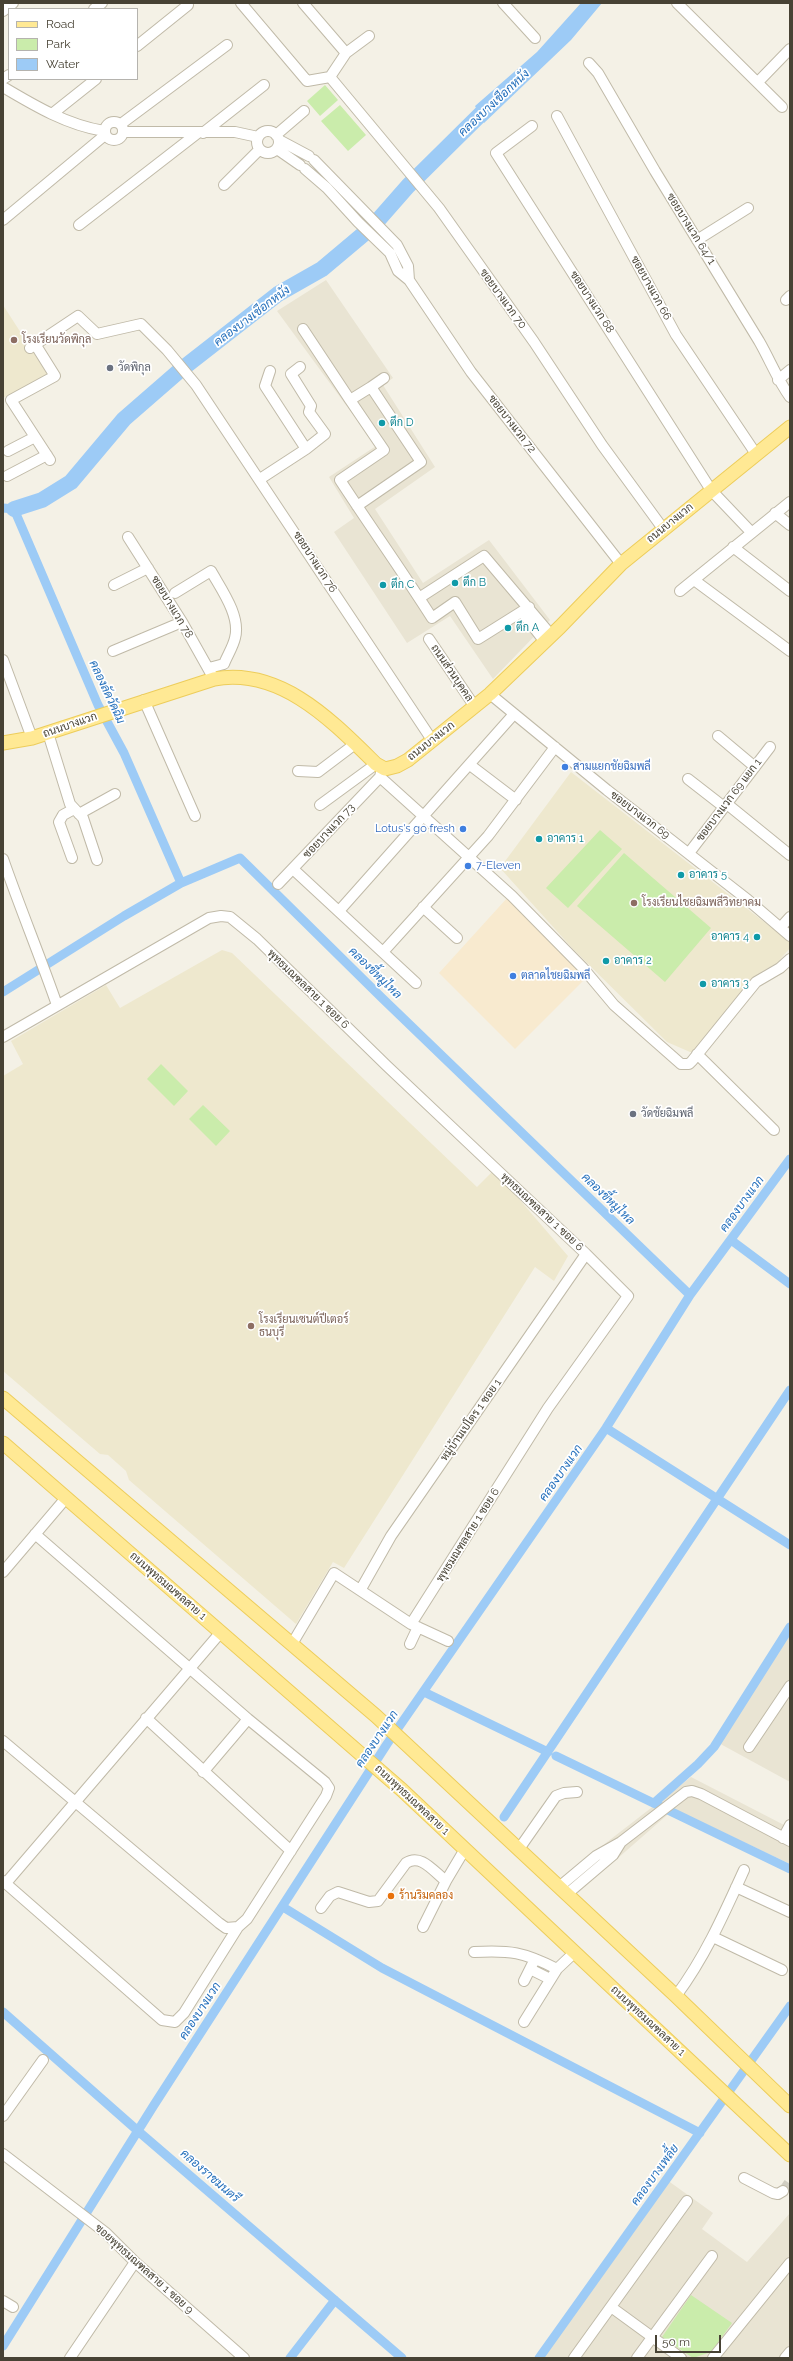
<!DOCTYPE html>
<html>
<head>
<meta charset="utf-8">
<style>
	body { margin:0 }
	#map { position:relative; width:793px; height:2361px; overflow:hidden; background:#f4f1e6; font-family:Raleway,sans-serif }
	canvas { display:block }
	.frame { position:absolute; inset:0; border:4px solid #474234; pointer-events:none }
	.legend { position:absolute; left:8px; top:8px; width:130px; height:72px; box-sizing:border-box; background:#fff; border:1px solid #b5b3ae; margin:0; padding:5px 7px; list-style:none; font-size:12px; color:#474234 }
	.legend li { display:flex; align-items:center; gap:8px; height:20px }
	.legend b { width:20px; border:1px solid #b5b3ae }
	.scale { position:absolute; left:655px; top:2335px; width:66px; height:18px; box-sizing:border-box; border:2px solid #474234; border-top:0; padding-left:5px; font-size:12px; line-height:14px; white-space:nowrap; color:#474234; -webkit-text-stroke:3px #fff; paint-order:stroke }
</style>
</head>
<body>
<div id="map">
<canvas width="793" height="2361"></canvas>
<div class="frame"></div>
<ul class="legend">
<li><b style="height:5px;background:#ffe994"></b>Road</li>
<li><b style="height:11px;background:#caecab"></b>Park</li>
<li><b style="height:11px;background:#9dcbf6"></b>Water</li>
</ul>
<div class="scale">50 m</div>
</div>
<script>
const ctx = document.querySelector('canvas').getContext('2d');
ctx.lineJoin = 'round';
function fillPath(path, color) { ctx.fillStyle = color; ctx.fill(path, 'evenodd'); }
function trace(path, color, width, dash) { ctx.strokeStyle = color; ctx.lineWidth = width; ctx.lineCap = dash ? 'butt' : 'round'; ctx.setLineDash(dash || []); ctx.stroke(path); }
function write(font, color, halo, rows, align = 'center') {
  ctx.font = font + ' Raleway,Sarabun,sans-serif'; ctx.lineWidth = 3.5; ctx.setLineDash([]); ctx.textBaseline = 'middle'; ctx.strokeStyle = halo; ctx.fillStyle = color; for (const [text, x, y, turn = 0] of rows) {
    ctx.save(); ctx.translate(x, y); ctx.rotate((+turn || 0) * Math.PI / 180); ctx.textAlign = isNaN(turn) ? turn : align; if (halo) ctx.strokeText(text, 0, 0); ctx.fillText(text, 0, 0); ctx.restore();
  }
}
fillPath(new Path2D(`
	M326,280L393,378L383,385L435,467L375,509L423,583L489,540L550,620L493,679L450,616L407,643L334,532L354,518L329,477L376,446L277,311Z
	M790,1629V1782L715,1741Z
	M691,1777L786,1826L790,1820V1864L674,1809L578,1893L562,1877Z
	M667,2180L713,2213L702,2229L747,2262L790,2213V2358H538Z`), '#e9e4d3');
fillPath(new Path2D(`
	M508,897L586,978L515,1049L439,973Z`), '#f8eacf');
fillPath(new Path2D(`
	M3,305L48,375L3,398Z
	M571,772L790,942V948L777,963L761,972L695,1052H690L667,1042L573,949L500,868Z
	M222,950L232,953L477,1187L494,1170L568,1256L554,1281L535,1267L344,1568L333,1562L296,1624L129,1480L126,1471L108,1455L100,1454L3,1371V1076L23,1064L11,1041L106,985L120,1008Z`), '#eee8ce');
fillPath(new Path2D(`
	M325,85L338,100L320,116L307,101Z
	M340,105L366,135L348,151L321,121Z
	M600,830L622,849L568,908L546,888Z
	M624,853L711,928L665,982L577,906Z
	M161,1064L188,1091L174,1106L147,1079Z
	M203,1105L230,1131L216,1146L189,1119Z
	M691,2295L732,2323L711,2352L693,2358L662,2337Z`), '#caecab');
fillPath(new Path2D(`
	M581,3H602L571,40L484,123L475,106L537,52Z`), '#9dcbf6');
trace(new Path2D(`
	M3,508L14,509L98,705L124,753L181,883
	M3,992L124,916L181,883L240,858L381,997L690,1295
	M731,1240L790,1284
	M606,1428L790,1545
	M424,1692L548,1752
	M556,1756L790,1869
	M654,1803L698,1764L714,1747L790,1627
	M504,1817L790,1390
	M283,1907L382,1968L700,2133
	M3,2012L138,2131L402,2358
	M3,2346L154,2105L387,1744L606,1428L690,1295L790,1159
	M290,2358L335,2300
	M539,2358L790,2006`), '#9dcbf6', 9);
trace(new Path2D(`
	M14,509L42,500L71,482L124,419L178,372L278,294L322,269L372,227L408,186L495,100`), '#9dcbf6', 16);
trace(new Path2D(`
	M783,2191L790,2181`), '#d1cec2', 10, [10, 5]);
const minor = new Path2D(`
	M241,3L307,81L330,77L346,53L303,3
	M503,3L535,38
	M677,3L782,107
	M94,9L102,3
	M3,11L13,3
	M137,46L188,5
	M346,53L369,36
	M589,63L598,73L655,171L759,341C770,360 777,379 790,397
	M330,77L439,208L534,342L602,445L664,530
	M3,79L9,75
	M758,82L790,49
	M3,87C35,106 67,125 104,131
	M52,114L96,79
	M557,116L676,335L756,454
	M105 131a9 9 0 1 1 18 0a9 9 0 1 1-18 0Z
	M121,124L227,45
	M532,126L496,153L711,490L751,532
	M257 142a11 11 0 1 1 22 0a11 11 0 1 1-22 0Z
	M123,132H235L258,137
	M203,133L264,85
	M276,135L304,111
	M279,140L309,156
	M277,149L300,165
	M314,160L397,245L408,266L409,280
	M305,169L327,188L358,222L390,253L398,271L409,280L471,372L621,564
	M224,185L259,150
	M3,220L105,135
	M79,225L199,132
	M697,240L748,208
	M786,300L790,296
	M303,329L350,400
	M35,344L55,376L11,400L50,460
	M30,348L78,316L97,334L141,324L167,350L196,385L432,740
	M270,371L265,386L306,449
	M778,380L790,370
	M371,387L384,378
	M8,451L35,437
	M7,476L47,455
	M260,479L306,449L325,434L309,412L311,406L291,374L300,367
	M357,506L421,462L371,387L350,400L384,450L340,480C370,526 402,571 432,618L455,602L478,639L529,607
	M775,513L790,525
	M128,537L182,622L214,679
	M733,547L790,591
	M694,580L790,651
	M114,585L148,568
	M680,591L790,502
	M175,593L211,571C221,589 241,616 235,638C233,647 227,656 224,664L209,668
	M419,598L484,556L551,635
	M522,612L545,642
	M429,639L475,707
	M113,651L182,622
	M3,660L32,738
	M490,694L607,790L748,900L790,936
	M144,700L195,816
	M48,733L70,804L83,818L97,860
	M718,736L755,767
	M470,765L516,800
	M382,768L380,777L512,896L583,968L614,1005L681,1064H689L692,1061L756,982L780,968L790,959
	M298,771L318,772L355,744
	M688,779L724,807
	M727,804L790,855
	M320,805L376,764
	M79,814L115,794
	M689,853L770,747
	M72,858L59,822L63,815L74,809
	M3,859C20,908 40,956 57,1005
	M293,869L416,983
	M278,884L380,777
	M423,907L457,938
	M339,911L514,714
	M781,927L790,917
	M383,952L488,836L555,747
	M3,1037L209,918L221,916L230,917L257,939L387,1066L586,1254L628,1296L548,1408L411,1624
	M697,1054L774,1130
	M3,1572L66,1498
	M361,1589L391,1536L586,1254
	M292,1644L334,1573L411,1624L448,1641
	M410,1644L418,1627
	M146,1718L291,1851
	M3,1741L219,1923L226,1928L238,1927
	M749,1747L790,1686
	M203,1772L248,1719
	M783,1838L790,1825
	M519,1849L556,1796L564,1793L577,1792
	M3,1881L162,2020L175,2022L184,2013L238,1927L247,1919L326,1796L329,1788L325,1782L248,1719L35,1534
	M6,1883L221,1632
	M559,1887L596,1856L621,1842L686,1792L692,1791L701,1794L790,1841
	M736,1887L790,1912
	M567,1894L613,1855L621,1842
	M321,1908L330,1896L338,1892L369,1902L378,1901L406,1863C421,1853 434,1872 446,1881
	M423,1927L446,1881L465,1849
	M713,1937L782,1970
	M474,1952C510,1950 524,1952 557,1969L575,1952
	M530,1969L550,1979
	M524,1981L535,1959
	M676,1996C705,1957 724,1914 744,1870
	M524,2022L557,1969
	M3,2116L43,2060
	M3,2154L106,2233L135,2262L244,2358
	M744,2178L773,2193L778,2194L783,2191
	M3,2301L13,2307
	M611,2307L681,2358
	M70,2358L135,2262
	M574,2358L687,2201
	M637,2358L712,2256
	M713,2358L790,2263
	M785,2358L790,2352`);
const major = new Path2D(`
	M3,743L32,738L214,679C281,667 332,721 376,764L385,769L397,766L408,760L490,694L560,627L621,564L790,427
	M3,1398L376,1716L676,1996L790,2106
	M3,1443L402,1790L790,2155`);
trace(minor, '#c0baa8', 12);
trace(major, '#edcd5b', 15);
trace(minor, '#fff', 10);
trace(major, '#ffe994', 13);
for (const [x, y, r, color] of [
	[14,340,4,"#8d6e63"],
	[110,368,4,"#6b7280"],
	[382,423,4,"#0f9aa8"],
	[455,583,4,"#0f9aa8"],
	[383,585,4,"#0f9aa8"],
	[508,628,4,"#0f9aa8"],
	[565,767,4,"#3f7fe0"],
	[463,829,4,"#3f7fe0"],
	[539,839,4,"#0f9aa8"],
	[468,866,4,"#3f7fe0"],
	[681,875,4,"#0f9aa8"],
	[634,903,4,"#8d6e63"],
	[757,937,4,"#0f9aa8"],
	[606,961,4,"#0f9aa8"],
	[513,976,4,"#3f7fe0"],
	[703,984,4,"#0f9aa8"],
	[633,1114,4,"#6b7280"],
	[251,1326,4,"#8d6e63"],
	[391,1896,4,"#e8710a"]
]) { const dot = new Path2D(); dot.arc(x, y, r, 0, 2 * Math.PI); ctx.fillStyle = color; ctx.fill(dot); trace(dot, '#fff', 1.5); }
write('11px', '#474234', '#fff', [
	["ซอยบางแวก 64/1",691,229,58],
	["ซอยบางแวก 66",651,288,61],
	["ซอยบางแวก 70",503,299,54],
	["ซอยบางแวก 68",592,302,57],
	["ซอยบางแวก 72",512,424,52],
	["ถนนบางแวก",670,523,-39],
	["ซอยบางแวก 76",315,562,57],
	["ซอยบางแวก 78",172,607,59],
	["ถนนส่วนบุคคล",452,673,56],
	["ถนนบางแวก",70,725,-19],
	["ถนนบางแวก",431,741,-38],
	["ซอยบางแวก 69 แยก 1",729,800,-53],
	["ซอยบางแวก 69",640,815,37],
	["ซอยบางแวก 73",329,831,-47],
	["พุทธมณฑลสาย 1 ซอย 6",308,989,44],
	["พุทธมณฑลสาย 1 ซอย 6",542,1212,43],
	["หมู่บ้านเปโตร 1 ซอย 1",471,1420,-55],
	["พุทธมณฑลสาย 1 ซอย 6",468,1535,-58],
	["ถนนพุทธมณฑลสาย 1",168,1586,41],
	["ถนนพุทธมณฑลสาย 1",412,1800,43],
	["ถนนพุทธมณฑลสาย 1",648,2021,43],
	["ซอยพุทธมณฑลสาย 1 ซอย 9",144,2269,42]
]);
write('11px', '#785e54', '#fff', [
	["โรงเรียนวัดพิกุล",22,340],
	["โรงเรียนไชยฉิมพลีวิทยาคม",642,903],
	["โรงเรียนเซนต์ปีเตอร์",259,1320],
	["ธนบุรี",259,1333]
], 'left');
write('11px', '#5b616d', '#fff', [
	["วัดพิกุล",118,368],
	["วัดชัยฉิมพลี",641,1114]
], 'left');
write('11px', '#0d838f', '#fff', [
	["ตึก D",390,423],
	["ตึก B",463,583],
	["ตึก C",391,585],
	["ตึก A",516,628],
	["อาคาร 1",547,839],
	["อาคาร 5",689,875],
	["อาคาร 4",749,937,"right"],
	["อาคาร 2",614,961],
	["อาคาร 3",711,984]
], 'left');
write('11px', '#366cbe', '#fff', [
	["สามแยกชัยฉิมพลี",573,767],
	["Lotus's go fresh",455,829,"right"],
	["7-Eleven",476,866],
	["ตลาดไชยฉิมพลี",521,976]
], 'left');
write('11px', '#c56008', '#fff', [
	["ร้านริมคลอง",399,1896]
], 'left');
write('italic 12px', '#2570bc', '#fff', [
	["คลองบางเชือกหนัง",494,103,-43],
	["คลองบางเชือกหนัง",252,316,-37],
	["คลองลัดวัดฉิม",107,692,65],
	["คลองขี้หมูไหล",375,973,44],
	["คลองขี้หมูไหล",608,1199,44],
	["คลองบางแวก",742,1204,-54],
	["คลองบางแวก",561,1473,-55],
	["คลองบางแวก",377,1739,-56],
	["คลองบางแวก",200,2011,-57],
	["คลองบางเพลี้ย",655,2175,-54],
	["คลองราชมนตรี",210,2176,41]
]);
</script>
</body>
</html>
